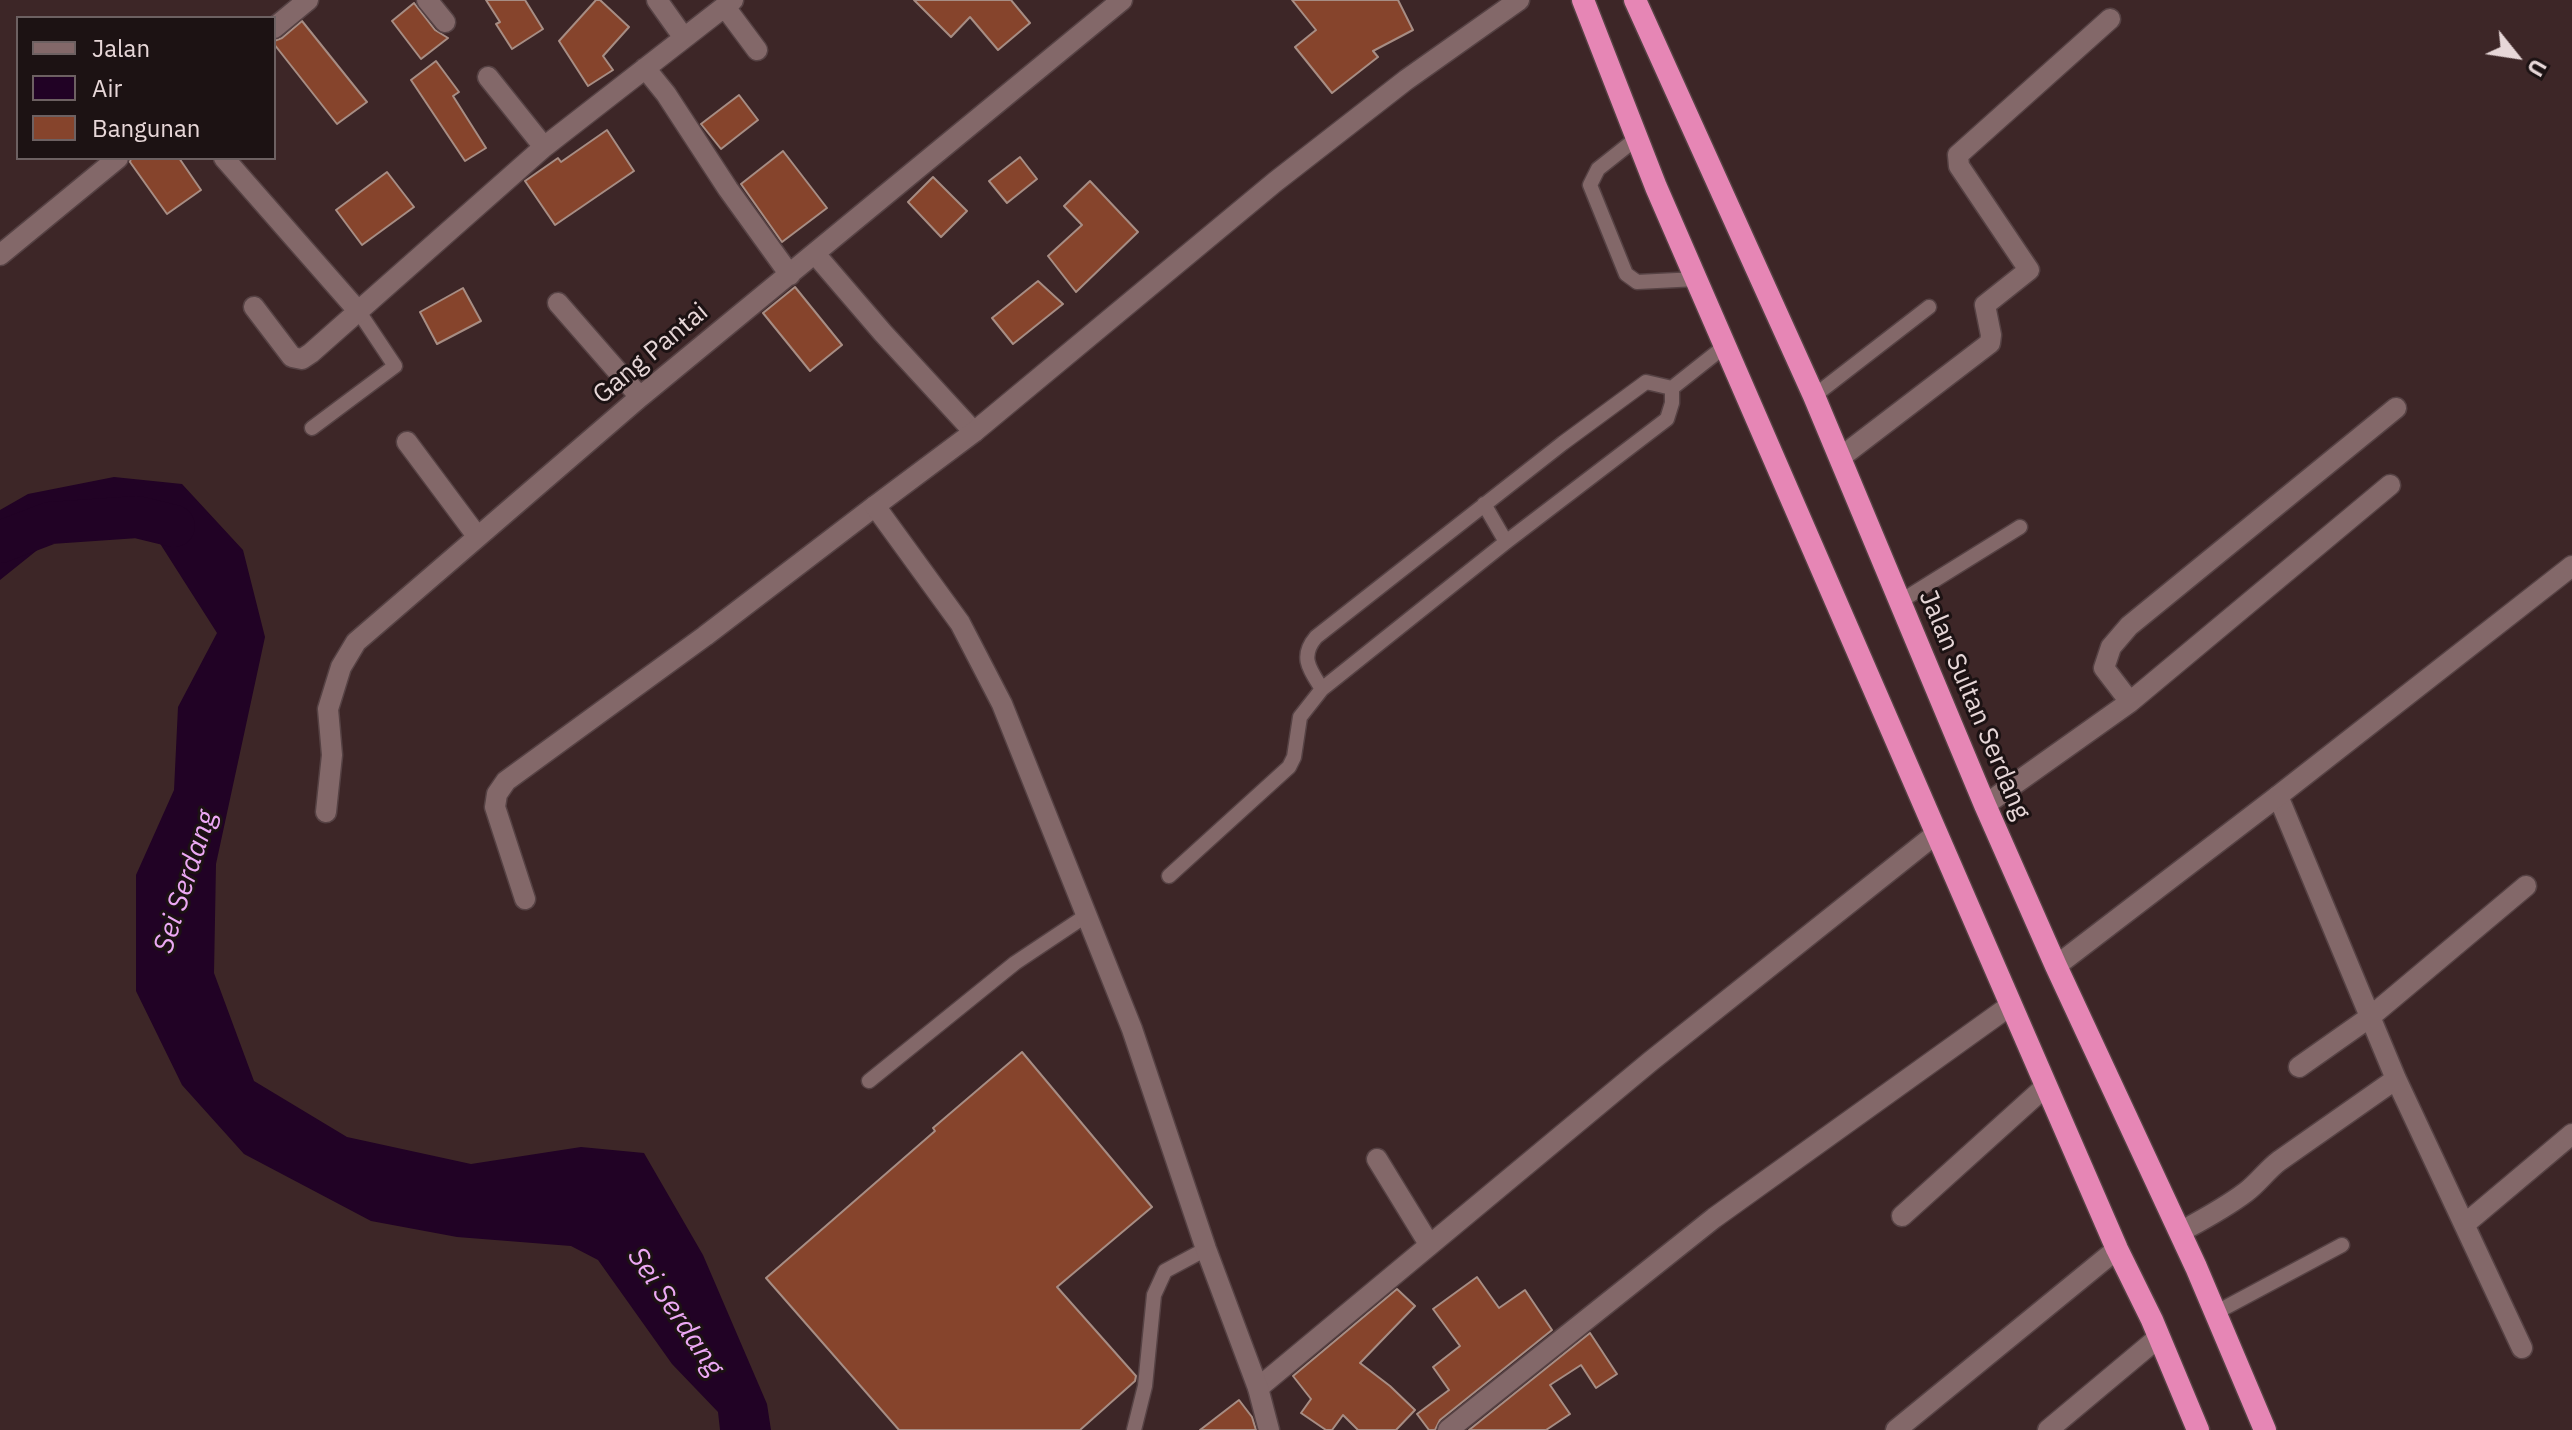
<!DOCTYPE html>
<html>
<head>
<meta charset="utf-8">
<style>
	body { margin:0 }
	#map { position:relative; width:2572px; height:1430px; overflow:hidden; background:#3d2627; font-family:"IBM Plex Sans",sans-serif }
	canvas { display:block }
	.legend { position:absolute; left:16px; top:16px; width:260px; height:144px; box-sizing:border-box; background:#1c1213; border:2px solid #6d6162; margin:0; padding:10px 14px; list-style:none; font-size:24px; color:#e7d7d8 }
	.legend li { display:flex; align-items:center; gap:16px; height:40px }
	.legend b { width:40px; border:2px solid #6d6162 }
	.north { position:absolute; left:2476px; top:16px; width:80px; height:80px; -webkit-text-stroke:6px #1c1213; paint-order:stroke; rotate:120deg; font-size:22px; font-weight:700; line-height:32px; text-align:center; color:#e7d7d8 }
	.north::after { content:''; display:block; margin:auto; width:28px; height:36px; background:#e7d7d8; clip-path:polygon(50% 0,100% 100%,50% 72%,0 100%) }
</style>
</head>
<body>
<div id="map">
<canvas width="2572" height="1430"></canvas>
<ul class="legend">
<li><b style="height:10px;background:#836869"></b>Jalan</li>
<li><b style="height:22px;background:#210225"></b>Air</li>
<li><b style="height:22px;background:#86442c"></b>Bangunan</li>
</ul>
<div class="north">U</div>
</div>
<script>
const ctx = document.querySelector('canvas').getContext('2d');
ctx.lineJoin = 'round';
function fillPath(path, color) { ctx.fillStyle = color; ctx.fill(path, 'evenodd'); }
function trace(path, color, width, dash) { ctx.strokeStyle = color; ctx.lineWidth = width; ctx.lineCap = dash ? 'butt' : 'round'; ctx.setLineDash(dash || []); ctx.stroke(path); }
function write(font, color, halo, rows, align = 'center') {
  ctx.font = font + ' "IBM Plex Sans",sans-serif'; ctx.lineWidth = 6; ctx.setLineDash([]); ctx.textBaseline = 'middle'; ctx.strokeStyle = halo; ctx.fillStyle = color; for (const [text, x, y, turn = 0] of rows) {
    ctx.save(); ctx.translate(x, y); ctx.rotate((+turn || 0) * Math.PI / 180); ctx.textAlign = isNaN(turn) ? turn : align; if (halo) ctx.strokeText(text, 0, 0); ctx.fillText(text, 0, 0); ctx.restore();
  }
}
fillPath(new Path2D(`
	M114,477L182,484L243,550L265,637L216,864L214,973L254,1081L347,1137L471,1164L581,1147L644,1153L703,1255L767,1404L771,1430H720L718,1412L672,1364L598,1260L571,1246L457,1237L371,1221L244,1154L182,1085L136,991V875L174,790L178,707L217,633L145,520L81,515L0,580V510L28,494Z`), '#210225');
trace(new Path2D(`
	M0,542L50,523L137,517L174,526`), '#210225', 42);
const building = new Path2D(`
	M486,0H525L543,29L512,49L496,24L500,22Z
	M596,0H600L629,27L603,56L613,70L588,86L559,41Z
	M914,0H1011L1030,23L998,50L970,17L951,37Z
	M1292,0H1398L1413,30L1373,51L1378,57L1332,93L1295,47L1316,30Z
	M414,3L435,30L448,38L421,59L392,21Z
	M302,21L367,102L337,124L274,44V41L282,38Z
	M436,61L459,92L453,96L486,148L465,161L411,80Z
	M739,95L758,120L721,149L701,124Z
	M607,130L634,171L555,225L525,181L558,158L561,162Z
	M783,151L827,208L782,242L741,184Z
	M1020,157L1037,179L1007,203L989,181Z
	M131,158H179L201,190L167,214L130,162Z
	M387,172L414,207L362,245L336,210Z
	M933,177L967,211L941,237L908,202Z
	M1090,181L1138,232L1076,292L1048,256L1082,225L1064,206Z
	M1038,281L1063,304L1013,344L992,318Z
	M795,287L842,345L810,371L763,313Z
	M463,288L481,321L437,344L420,312Z
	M1022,1052L1152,1207L1057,1287L1136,1376L1135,1381L1080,1430H899L766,1278L935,1131L933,1128Z
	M1477,1277L1499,1308L1525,1290L1552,1330L1440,1420L1435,1430H1429L1417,1414L1449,1390L1433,1367L1460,1346L1433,1309Z
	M1397,1289L1415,1306L1360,1363L1390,1386L1415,1410L1396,1430H1358L1343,1415L1332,1430H1326L1301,1413L1311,1399L1293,1376Z
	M1590,1333L1617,1374L1596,1388L1581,1365L1550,1385L1570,1414L1546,1430H1469Z
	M1239,1400L1252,1417L1256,1430H1200Z`);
fillPath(building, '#86442c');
trace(building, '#a78d84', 2);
const service = new Path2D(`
	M1637,138L1598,169L1590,185L1626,274L1637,282L1697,279
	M1672,388L1725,346
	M1814,396L1929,307
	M312,428L395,366L359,312
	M1484,504L1506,542
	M1901,601L2020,527
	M1322,689C1310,670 1299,657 1316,637L1563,443L1646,382L1672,388
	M1169,876L1289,767L1294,757L1300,717L1322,689L1506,542L1667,419L1672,403V388
	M869,1081L1015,963L1087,915
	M2215,1313L2342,1245
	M1134,1430L1145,1386L1154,1295L1165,1271L1206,1249`);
const minor = new Path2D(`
	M427,0L445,22
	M657,0L684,38
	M725,7L757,50
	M274,28L308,0
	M645,68L666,94L728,189L790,275
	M488,77L544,147
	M224,158L359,312
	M0,255L118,158
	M816,255L883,333L974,432
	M558,303L640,397
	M254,307L292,357L302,359L311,353L544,147L733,0
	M407,442L477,536
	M1841,457L1990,343L1991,335L1985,305L2029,270L1959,166L1958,155L2110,19
	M2130,702L2104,668L2111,647L2129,626L2396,408
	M2278,796L2396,1079L2522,1348
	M1985,805L2130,702L2390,485
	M326,812L332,755L328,709L341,667L356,642L640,397L1122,0
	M525,899L495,807L497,794L506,781L705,636L875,506
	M2299,1067L2370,1017L2526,886
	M1377,1159L1429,1244
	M1902,1216L2046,1086
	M2465,1224L2572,1134
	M2180,1232C2202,1220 2225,1208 2246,1192C2258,1183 2267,1170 2279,1161L2396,1079
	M1258,1388L1651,1061L1937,833
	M1448,1430L1714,1218L2011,1005
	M1896,1430L2117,1249
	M2048,1430L2159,1337`);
const tertiary = new Path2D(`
	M2056,966L2278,796L2572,566
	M1269,1430L1258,1388L1206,1249L1132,1029L1002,704L960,623L875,506L974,432L1275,182L1406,80L1519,0`);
const trunk = new Path2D(`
	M1583,0L1656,187L2117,1249L2152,1320L2198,1430
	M1635,0L1814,396L1985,805L2056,966L2196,1267L2265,1430`);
trace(service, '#564244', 17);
trace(minor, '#564244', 23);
trace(tertiary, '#564244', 23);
trace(trunk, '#564244', 25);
trace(service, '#836869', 14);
trace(minor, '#836869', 20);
trace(tertiary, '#836869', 20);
trace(trunk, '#e686b5', 22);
write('26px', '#e7d7d8', '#1c1213', [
	["Gang Pantai",651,354,-40],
	["Jalan Sultan Serdang",1974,705,67]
]);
write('italic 28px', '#eca8f4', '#1c1213', [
	["Sei Serdang",186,882,-72],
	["Sei Serdang",675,1312,56]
]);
</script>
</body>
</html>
